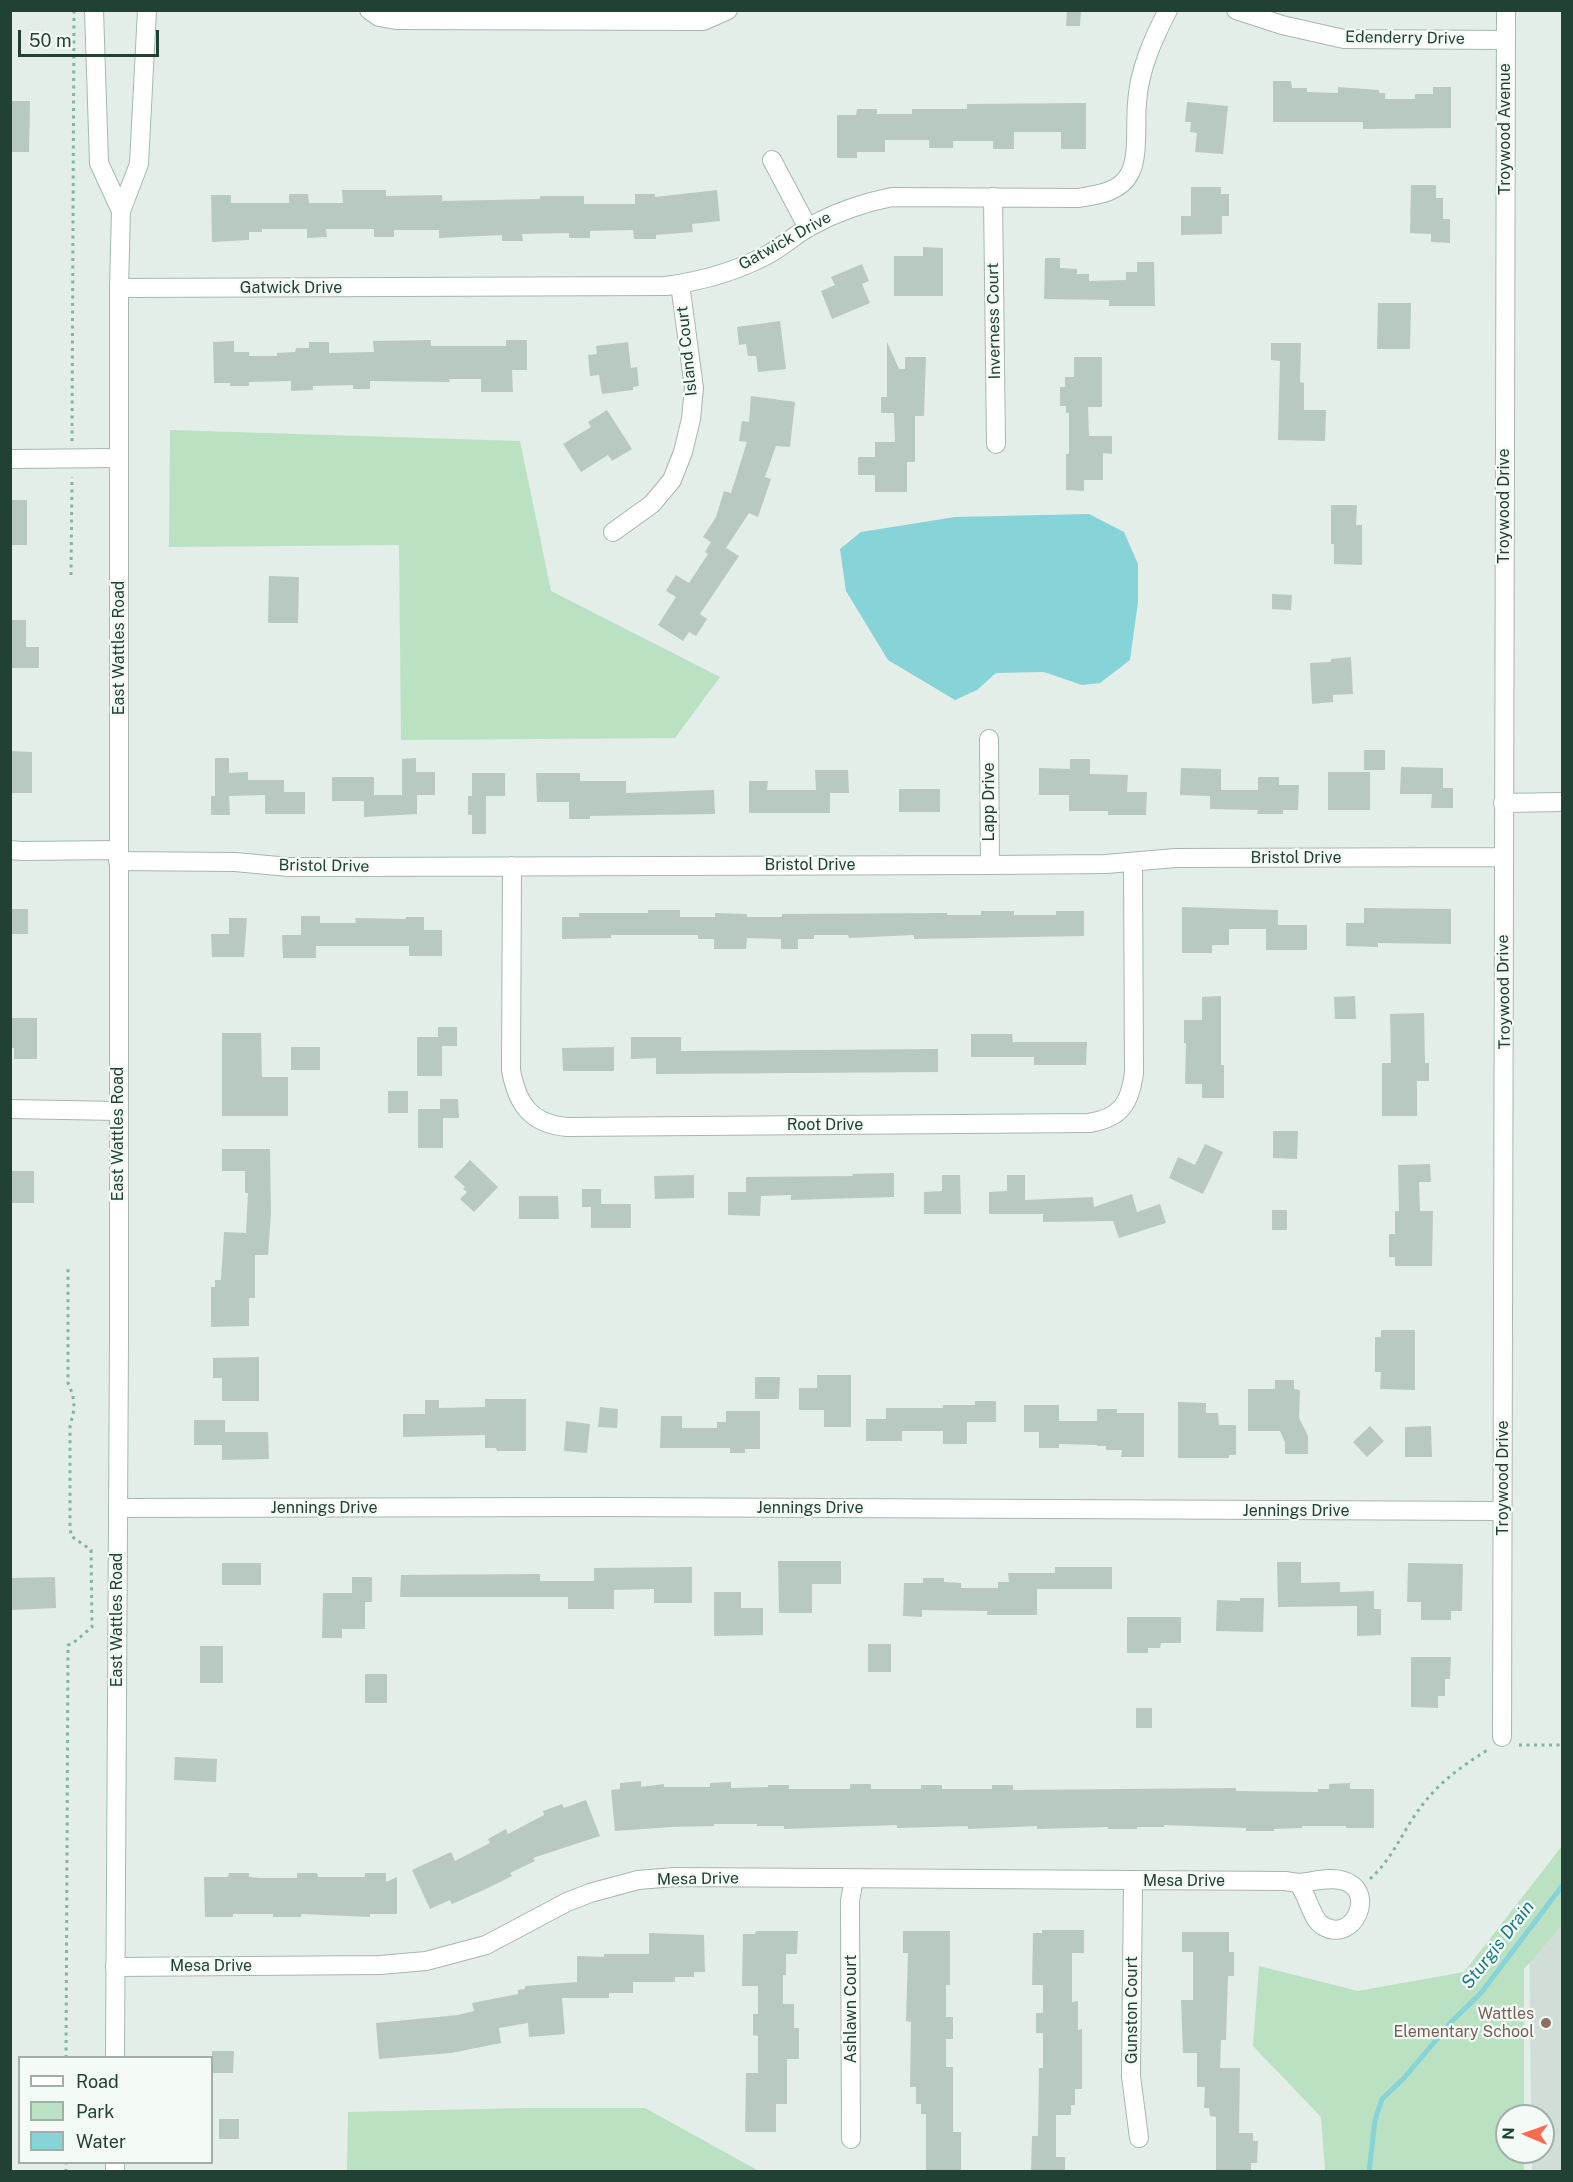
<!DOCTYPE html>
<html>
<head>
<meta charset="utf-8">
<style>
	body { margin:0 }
	#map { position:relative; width:1573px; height:2182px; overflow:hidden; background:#e3eee8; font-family:"Public Sans",sans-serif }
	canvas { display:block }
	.frame { position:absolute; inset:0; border:12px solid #214135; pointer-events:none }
	.legend { position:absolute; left:18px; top:2056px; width:195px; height:108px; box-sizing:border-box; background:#f4faf6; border:2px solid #a0b0a9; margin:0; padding:8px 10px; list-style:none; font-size:18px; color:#214135 }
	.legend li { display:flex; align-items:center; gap:12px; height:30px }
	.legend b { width:30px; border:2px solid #a0b0a9 }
	.north { position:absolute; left:1495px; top:2104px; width:60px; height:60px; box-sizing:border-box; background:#f4faf6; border:2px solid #a0b0a9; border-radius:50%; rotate:272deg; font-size:16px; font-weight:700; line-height:24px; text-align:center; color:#214135 }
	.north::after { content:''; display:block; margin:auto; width:21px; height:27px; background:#fe6a51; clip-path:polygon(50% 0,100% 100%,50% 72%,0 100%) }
	.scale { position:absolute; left:18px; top:30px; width:141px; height:27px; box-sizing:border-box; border:3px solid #214135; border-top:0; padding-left:8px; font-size:18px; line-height:21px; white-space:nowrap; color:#214135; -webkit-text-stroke:4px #f4faf6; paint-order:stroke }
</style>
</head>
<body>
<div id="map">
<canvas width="1573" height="2182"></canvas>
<div class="frame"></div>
<ul class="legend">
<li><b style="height:8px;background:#fff"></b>Road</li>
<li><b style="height:16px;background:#bae1c1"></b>Park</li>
<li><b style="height:16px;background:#86d3d8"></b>Water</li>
</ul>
<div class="north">N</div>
<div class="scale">50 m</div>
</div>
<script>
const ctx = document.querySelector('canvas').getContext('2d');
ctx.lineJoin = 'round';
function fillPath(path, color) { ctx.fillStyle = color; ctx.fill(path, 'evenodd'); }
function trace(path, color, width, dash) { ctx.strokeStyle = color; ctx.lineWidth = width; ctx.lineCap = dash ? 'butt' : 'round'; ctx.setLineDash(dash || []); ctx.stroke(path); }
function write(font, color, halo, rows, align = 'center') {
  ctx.font = font + ' "Public Sans",sans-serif'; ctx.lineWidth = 4.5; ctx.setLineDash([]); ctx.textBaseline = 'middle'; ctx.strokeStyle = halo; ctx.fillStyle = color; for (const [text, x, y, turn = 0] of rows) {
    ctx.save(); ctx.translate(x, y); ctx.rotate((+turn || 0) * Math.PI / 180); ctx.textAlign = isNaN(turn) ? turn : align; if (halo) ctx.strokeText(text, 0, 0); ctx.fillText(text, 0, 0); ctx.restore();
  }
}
fillPath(new Path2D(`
	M1562,1885V2171H1532V2152H1543V2116H1531L1529,1929Z`), '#d1ded7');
fillPath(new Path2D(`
	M170,430L520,441L551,591L720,677L675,738L401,740L399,545L169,547Z
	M1562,1846V1925L1524,1969V2116H1507V2152H1524V2171H1325L1321,2117L1253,2046L1259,1966L1358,1991L1464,1972Z
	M527,2108H645L759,2171H347L348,2112Z`), '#bae1c1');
fillPath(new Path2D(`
	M1089,514L1124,532L1138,564V602L1130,660L1100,683L1082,685L1044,672L996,673L977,690L955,700L888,660L846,591L840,549L861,532L955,517Z`), '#86d3d8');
trace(new Path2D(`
	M1369,2172L1375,2120L1382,2099L1404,2078L1453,2020L1481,1993L1562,1886`), '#86d3d8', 5);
fillPath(new Path2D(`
	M1067,10H1081L1080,26H1066Z
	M1273,81H1291L1292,88H1307V92L1338,93V87L1379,90V93H1385V99H1415V94H1433V87H1451V128L1363,129V122H1273Z
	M10,101H30L29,152H10Z
	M1187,102L1228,106L1223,154L1195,152L1197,133L1190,132L1191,122H1185Z
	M1086,103V149H1061V132H1014V149H993V141H953V148H929V140H885V152H857V158H837V115H856L857,109H877V114H912V109H967V104Z
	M1411,185H1436V198H1443V219H1450V243L1431,242V234L1410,233Z
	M1191,187H1221V194H1229V216H1222V234L1181,235V216H1191Z
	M342,190H386V196L442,195V201L540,199V196H584V204H635V194H655V197L717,190L720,221L692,224L693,232L656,235V239H634L633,230L590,231V238H569V233L522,234L523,241H502V235L439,238V230H394V237H374V229H326L327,237L307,238V229H262V232H249V240L212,242L211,195H231V203H289V194H308L309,203H343Z
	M923,247L943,248V296H894V256H923Z
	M1045,258H1060V268L1077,269V274H1089V281L1126,280V272H1137V262H1154L1155,306H1109V300L1044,299Z
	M862,264L869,281L862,284L870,303L832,319L821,291L835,285L831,277Z
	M1378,303H1411L1410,349H1377Z
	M780,321L786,369L758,372L756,356H748L746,344L739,345L737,327Z
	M431,340V346H506V340H527V370H512L513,392H481V379H449L450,382L370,381V389H353V385L313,386V390L291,391V381L249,382V386H230V383H214L213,342L234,341V352H249V356H277V353L295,352L296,348H309V342H329V353L374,352L373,341Z
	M628,342L631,368L637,367L639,386L633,387V390L602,394L599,375L590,376L588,355L597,354L596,346Z
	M887,342L899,369H905V357H926L924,416H915V462H907V492H875V475H858V457H875V442H895L894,413H881V397H887Z
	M1271,343H1301L1300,382L1304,383V410H1326L1325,441L1278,440L1280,361L1271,360Z
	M1074,357H1102V407H1088L1089,436H1112V454L1103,453V480H1084V491L1066,490V454H1069V413H1066V406H1060V387H1065V377H1074Z
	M751,396L795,402L790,447L776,446L765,477L771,479L758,517L749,513L726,548L739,556L700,614L707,619L696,636L689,632L683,641L658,625L676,597L666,591L676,575L689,583L708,554L705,552L711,542L703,537L716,517L724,491L731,493L747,442L739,441L742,421L749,422Z
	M607,410L632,449L612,461L608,455L581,472L563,444L591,427L588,422Z
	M10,500H27V545H10Z
	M1331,505H1357L1356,525H1362V565L1334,564V544H1331Z
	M269,576L299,577L298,623H268Z
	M1272,594L1292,595L1291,610L1272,609Z
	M10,620H26V647H39V668H10Z
	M1351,657L1353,694L1333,695V702L1312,704L1310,663L1331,662V659Z
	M1364,750H1385V770H1364Z
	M10,751L32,752V793H10Z
	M215,758H229V773L248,772V780H284V792H305V814H265V795L229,796L230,815H211V796H215Z
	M416,758V772H435V795H417V814L364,817V801H332V777H374V795H402V759Z
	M1070,759H1090V774L1128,775L1127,792H1147L1146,815H1108V811H1069V795H1039V768L1070,769Z
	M1401,767L1443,768V788H1453V808H1431L1432,794H1400Z
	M1181,768L1221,769V790H1258V777H1279V785H1299L1298,810H1283V814H1257L1258,810L1210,809V796L1180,795Z
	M815,770H848L849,793H830V813H749V781H768L767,790H816Z
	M1328,772H1370V810H1328Z
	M472,773H505V796H486V834H472V815H468V796H472Z
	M536,773H580V781H626V793L714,790L715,814L590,816V819H569V802H537Z
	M899,789H940V812H899Z
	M1182,907L1278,910V925H1307V950H1266V929H1229V945H1212V953H1182Z
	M1364,908L1451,909V944L1378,943V947L1346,946V923H1364Z
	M10,909H28V934H10Z
	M648,910H680V917H715V913L747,914V917H782V914L947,913V915H981V911H1014V915H1056V911H1084V936L914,939V935L849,938L848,935H814V939H798V949H781V939L747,938L746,949H714V939H698V935H611V938L562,939V917H579V913H648Z
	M301,916H320V923H356L355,918L406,919V917H424V930H442V956H409V946H316V958H283L282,935H301Z
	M229,918H247L244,957H212L211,934H229Z
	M1221,996V1065H1224V1098H1202V1084H1185L1186,1043H1184V1020H1202V997Z
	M1355,996L1356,1019H1335L1334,997Z
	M1424,1013L1425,1063H1429V1081H1417V1116H1382V1063H1391L1390,1014Z
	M10,1018H37V1059H14V1048H10Z
	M438,1027H457V1046H442V1076H417V1037H438Z
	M222,1033H261L262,1077H288V1116H222Z
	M971,1034H1012L1013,1042H1087L1086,1065H1034V1057H971Z
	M631,1037H681V1051L938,1049V1072L656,1074V1058L631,1059Z
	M291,1047H320V1070H291Z
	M614,1047V1071H563L562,1048Z
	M388,1091H408V1113H388Z
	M440,1099H458L459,1118H443V1148H418V1109H440Z
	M1273,1131H1298L1297,1159L1273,1158Z
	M1205,1144L1223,1152L1203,1194L1169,1178L1178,1157L1195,1165Z
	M222,1149H270L271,1214L268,1255H255V1298H249V1326L211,1327V1287H215V1280H221L224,1232L246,1233L248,1193H245V1171H222Z
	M470,1160L498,1187L474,1212L460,1199L467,1192L463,1189L465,1187L454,1177Z
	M1430,1164L1431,1182H1419L1420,1211H1433L1432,1266H1395V1257H1389V1234H1395V1211H1399L1398,1165Z
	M10,1171H34V1203H10Z
	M894,1173V1197L791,1200V1195L761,1196L760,1216L728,1215V1192H746V1177L853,1176L852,1174Z
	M694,1175V1198L655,1199L654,1176Z
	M942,1175H960L961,1214H924V1192L942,1191Z
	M1007,1175H1025V1200L1093,1197L1094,1207L1132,1194L1137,1212L1160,1204L1166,1223L1119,1238L1113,1221L1043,1222V1214H989V1192L1007,1191Z
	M582,1189H601V1204H631V1228H591V1207H582Z
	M519,1196H558L559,1219H519Z
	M1272,1210H1287V1230H1272Z
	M1381,1330H1415V1390L1380,1389L1381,1372H1375V1337H1381Z
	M259,1357V1401H222V1378H213V1358Z
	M817,1375H851V1427H824V1410H799V1388H817Z
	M755,1377H780L779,1399H755Z
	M1275,1380H1294V1389L1300,1390L1299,1418L1308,1436V1454H1285V1442L1280,1431H1248V1389H1275Z
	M485,1399H526V1451H497L496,1448H485V1435L403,1437V1414H425V1400H439V1408L485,1407Z
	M975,1401H996V1422H967V1444H943V1431H902V1441H866V1419H886V1408H943V1405H975Z
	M1178,1402L1206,1403V1413H1218L1219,1425H1236V1455H1229V1458H1178Z
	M1024,1405H1059V1421H1097V1409H1117V1413H1144V1457H1121L1122,1450H1106V1446H1097V1445L1059,1444V1448H1039V1432H1024Z
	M600,1407L618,1409L617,1428L598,1427Z
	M726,1411H760V1449H745V1453H730V1448H660L661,1416H682V1428H717V1422H726Z
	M194,1420H225V1432H268L269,1459L222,1460V1445H194Z
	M566,1421L590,1424L587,1453L564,1451Z
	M1370,1426L1384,1441L1367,1457L1353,1442Z
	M1431,1426L1432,1457H1405V1427Z
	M778,1561H841V1584H812V1613H779Z
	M1277,1562H1301V1583L1340,1582V1592L1374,1591V1609H1381V1635L1357,1636V1606L1278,1607Z
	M222,1563H261V1585H222Z
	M1408,1563L1463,1564L1462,1611H1451V1620H1421V1602H1407Z
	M692,1567V1603H654V1589L614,1590V1609H568V1597H400L401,1575L540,1574V1581H594V1568Z
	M1055,1567H1112V1589H1037V1615H987V1611L922,1610V1617L903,1616L904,1583H923V1578H944V1582L961,1583V1588H998V1582H1009L1008,1573H1055Z
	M55,1577L56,1608L10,1610V1578Z
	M352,1577H372V1602H365V1629H342V1638H322L323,1593H352Z
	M714,1592H741V1608H763V1635L714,1636Z
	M1240,1598H1264L1263,1632L1216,1631L1217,1600L1240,1601Z
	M1127,1617H1181V1643H1161L1160,1648H1148V1653H1127Z
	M868,1644H891V1672H868Z
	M200,1646H223V1683H200Z
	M1411,1657H1451L1450,1679H1445V1696H1438V1708L1411,1707Z
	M365,1674H387V1703H365Z
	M1136,1708H1152V1728H1136Z
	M175,1757L217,1759L216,1782L174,1780Z
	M641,1781V1787L664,1784V1787H710V1783L731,1782V1788L768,1787V1785H789V1789H850V1784H871V1789H921V1785H942V1789H992V1785H1013V1790L1236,1788V1791L1318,1792V1789H1329V1784L1350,1783V1789H1374V1828H1346V1826H1302V1828L1274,1829V1831H1246V1828L1164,1825V1827H1137V1829H1108V1827L1037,1829V1826L968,1829V1826L897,1828V1825L784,1829V1826H757V1824H714V1826L671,1827L615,1831L611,1790L620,1789V1783Z
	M586,1800L600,1836L533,1858L535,1861L510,1873L512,1876L486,1889L452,1904L450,1900L430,1909L412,1870L451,1852L455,1861L490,1843L488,1839L506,1829L508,1834L544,1815L543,1811L562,1804L564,1808Z
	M229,1873H249V1877L260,1878H297V1873H317L318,1877H365V1873H386V1882L397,1877V1914H370V1917L301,1914V1917H273V1914H233V1917H205L204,1877H228Z
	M1042,1930H1084V1953H1072V2002L1078,2001V2030L1082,2029V2089H1075V2105H1071V2115H1056V2157H1065V2172H1031L1032,2136H1038L1039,2068H1043V2033H1036V2013H1043V1985H1032L1033,1933H1042Z
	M756,1931H798L797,1954H786V1975H783V2004H794V2028H799V2059H787V2104H776V2132H745L746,2073H758V2036L753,2035V2014H758V1986H742L743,1934H755Z
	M903,1931H950V1985H946V2017H953V2039H946V2067H953V2132H961V2172H926V2114H921V2104H916V2087H910L911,2022L906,2021L908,1953H903Z
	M1182,1932H1229V1952H1234V1976H1228L1226,2040H1221L1220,2068H1240L1239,2133H1253V2141H1258L1257,2163H1251V2172H1216V2117L1210,2116L1209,2108H1204L1205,2087H1197V2053H1183L1181,2000H1193V1952H1182Z
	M649,1933L704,1935L705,1972H694V1977H675V1982H633V1993H609V1998H562L565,2034L529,2037L528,2023L499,2028L501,2043L451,2053L379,2059L376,2023L458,2015L474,2011L472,2003L518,1994V1990L525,1989V1986L577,1982V1956L604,1957V1954H649Z
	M212,2051H234L233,2073H212Z
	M219,2119H239V2139H219Z`), '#b8c9c1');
const street = new Path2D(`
	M369,10L379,17L396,20L703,21L728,10
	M1236,10L1282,25L1344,39L1506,40
	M772,160L808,228
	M993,197L996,444
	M119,288L666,286C702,281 735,272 767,255C782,247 795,235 809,227C836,212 862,203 892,197L1078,198C1097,195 1121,192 1130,173C1139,156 1135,122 1137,103C1139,70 1153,39 1168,10
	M10,459L119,458
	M613,532L652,504L672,480L683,452L691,419L694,388L680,284
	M989,739L990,865
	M1503,803L1562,802
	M10,850L22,851L118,850
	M118,861L235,862L289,867H347L990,865L1106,864L1175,858L1503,857
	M512,866L511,1070C517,1104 531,1124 567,1127L1089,1123C1121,1118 1130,1103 1134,1073L1133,862
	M10,1109L118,1111
	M118,1508L603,1507L1502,1511
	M1502,1737L1506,10
	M1133,1882L1131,2076L1139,2138
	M115,1967L380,1965L426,1961L486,1945L567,1902L590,1893L638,1880L675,1877L1285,1881L1298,1883C1308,1895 1311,1919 1323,1926C1354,1944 1377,1891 1344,1881C1330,1876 1313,1882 1298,1883
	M851,2139L850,1901L854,1879`);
const secondary = new Path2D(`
	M94,10L99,163L121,211
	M115,2058L119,1341V288L121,211L139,164L147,10
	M115,2172V2162`);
trace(street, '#a5b7af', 20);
trace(secondary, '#a0bbaf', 20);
trace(new Path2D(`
	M72,441L74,10
	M71,575L72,477
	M1519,1745H1562
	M1370,1879C1389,1862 1399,1840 1413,1818C1434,1786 1457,1769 1489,1749
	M66,2058L68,1645L72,1644L92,1627L91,1550L71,1536L70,1524V1424C76,1409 75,1398 68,1383V1265
	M66,2172V2162`), '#81b59f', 3, [3, 4.5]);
trace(street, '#fff', 18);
trace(secondary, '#fff', 18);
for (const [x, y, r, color] of [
	[1546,2023,6,"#8d6e63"]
]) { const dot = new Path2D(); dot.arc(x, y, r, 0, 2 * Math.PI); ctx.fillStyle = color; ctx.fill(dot); trace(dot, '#f4faf6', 2); }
write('16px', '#214135', '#f4faf6', [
	["Edenderry Drive",1405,38,1],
	["Troywood Avenue",1505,129,-90],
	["Gatwick Drive",785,241,-29],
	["Gatwick Drive",291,288],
	["Inverness Court",994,321,-91],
	["Island Court",687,351,-96],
	["Troywood Drive",1504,506,-90],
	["East Wattles Road",119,648,-90],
	["Lapp Drive",989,802,-90],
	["Bristol Drive",1296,858],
	["Bristol Drive",810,865],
	["Bristol Drive",324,866,1],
	["Troywood Drive",1504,992,-91],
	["Root Drive",825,1125],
	["East Wattles Road",118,1134,-90],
	["Troywood Drive",1503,1478,-90],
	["Jennings Drive",324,1508],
	["Jennings Drive",810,1508],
	["Jennings Drive",1296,1511],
	["East Wattles Road",117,1620,-90],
	["Mesa Drive",698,1879,-1],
	["Mesa Drive",1184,1881],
	["Mesa Drive",211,1966],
	["Ashlawn Court",851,2009,-90],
	["Gunston Court",1132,2010,-90]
]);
write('16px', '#785e54', '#f4faf6', [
	["Wattles",1534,2014],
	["Elementary School",1534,2032]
], 'right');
write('italic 18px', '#157c83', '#f4faf6', [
	["Sturgis Drain",1498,1945,-52]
]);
</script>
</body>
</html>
